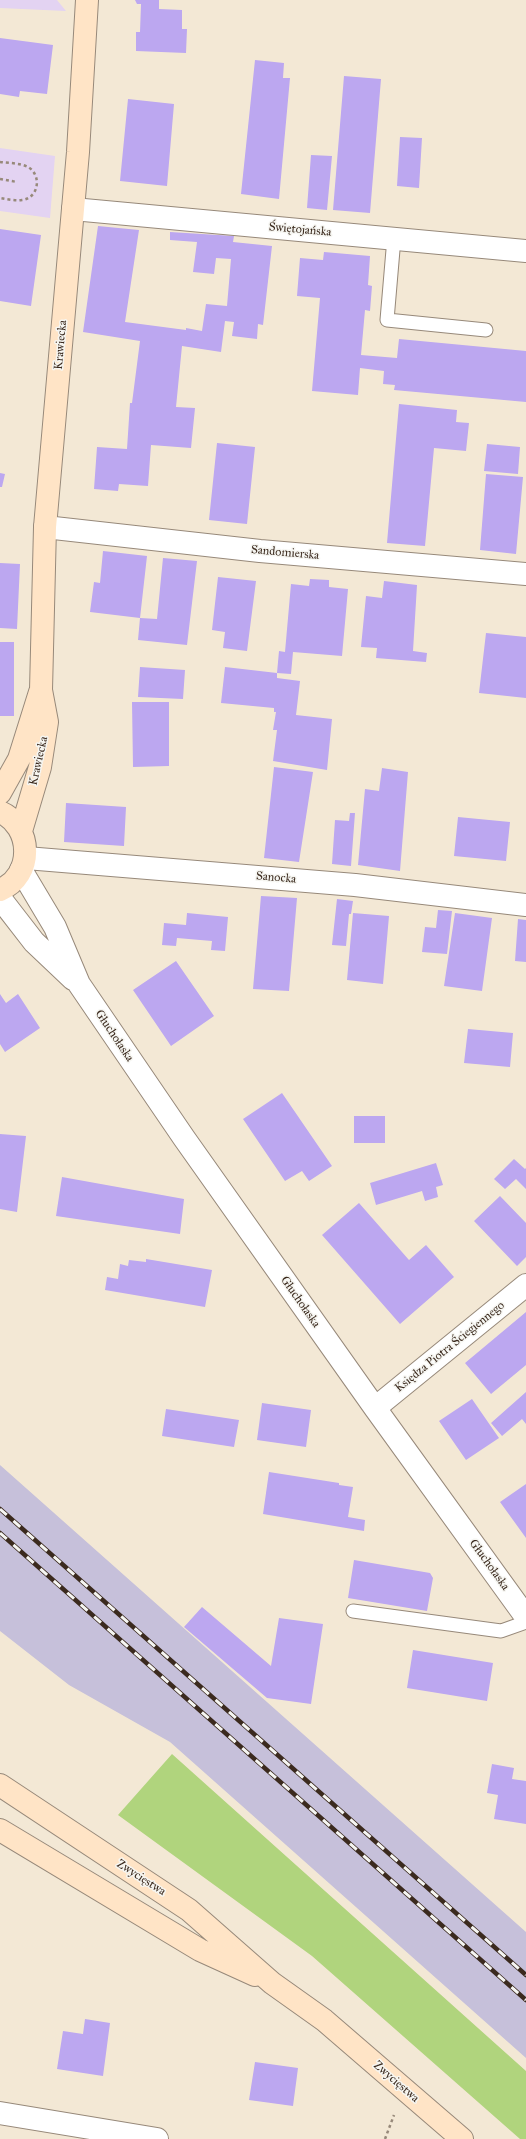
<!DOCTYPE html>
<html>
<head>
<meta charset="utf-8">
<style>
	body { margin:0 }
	canvas { display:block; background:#f3e8d5 }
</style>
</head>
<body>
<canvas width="526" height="2139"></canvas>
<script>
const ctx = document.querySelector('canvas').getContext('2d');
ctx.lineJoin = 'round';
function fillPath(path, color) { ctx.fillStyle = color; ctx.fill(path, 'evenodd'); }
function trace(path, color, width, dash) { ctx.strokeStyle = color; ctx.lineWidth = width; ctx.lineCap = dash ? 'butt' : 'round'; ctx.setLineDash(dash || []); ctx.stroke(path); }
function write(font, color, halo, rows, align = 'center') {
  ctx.font = font + ' "IM FELL Great Primer",serif'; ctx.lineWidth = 3; ctx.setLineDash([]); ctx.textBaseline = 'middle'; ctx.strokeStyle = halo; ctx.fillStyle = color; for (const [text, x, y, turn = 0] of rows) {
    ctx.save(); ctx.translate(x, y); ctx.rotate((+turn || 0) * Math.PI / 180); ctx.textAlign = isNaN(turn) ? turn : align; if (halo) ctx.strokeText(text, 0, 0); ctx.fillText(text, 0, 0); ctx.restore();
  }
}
fillPath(new Path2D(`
	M0,0H57L66,11L0,8Z
	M0,148L55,156L50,218L0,211Z`), '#e3d3f2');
fillPath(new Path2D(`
	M0,1465L526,1932V2058L170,1742L69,1685L0,1631Z`), '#c6c0da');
fillPath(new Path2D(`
	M172,1754L526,2071V2139H520L312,1956L118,1815Z`), '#b0d47d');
fillPath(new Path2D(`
	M135,0H159V9L182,10V29H187L186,53L136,51V32H140L141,4H137Z
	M0,38L53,45L47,94L20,91L19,97L0,94Z
	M255,60L284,63L283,78H290L279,199L241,194Z
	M344,76L381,79L370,213L333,210Z
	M128,99L174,104L167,186L120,181Z
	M400,137L422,138L419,188L397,186Z
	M311,155L332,156L327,210L307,208Z
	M98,226L139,230L125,322L186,330V328L202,331L206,304L227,306L231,259L216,258L214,274L193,272L197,242L170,240V232L234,236L233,242L272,246L263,325L258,324L257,339L232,336L234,322L225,321L221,352L182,346L176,407L195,408L191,448L151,445L148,486L119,484L118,491L94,489L97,447L127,449L130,403H132L140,341L83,332Z
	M0,229L41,235L31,306L0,301Z
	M324,252L370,256L368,285L372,286L370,311L365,310L361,355L397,358L399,339L526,351V402L394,390L395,385L383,384L384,371L360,368L358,395L312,391L320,298L297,296L300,258L323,260Z
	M399,404L457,410L456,422L469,423L466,451L434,448L425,546L387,543Z
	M217,443L255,447L247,524L209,520Z
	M487,444L520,447L518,474L484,471Z
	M0,473L5,474L2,487H0Z
	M486,474L523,477L516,554L480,550Z
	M103,551L147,556L140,618L157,619L163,558L197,561L187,645L138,640L140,618L90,612L94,582L100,583Z
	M0,563L20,564L17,629L0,628Z
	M218,577L256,581L247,651L223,648L225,632L212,630Z
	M310,579L329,580V587L348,589L342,656L293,652L291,674L277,673V678L300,681L296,715L332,719L327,770L273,761L277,730H273L276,712H274V708L221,703L225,667L277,673L279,651L285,652L291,584L309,586Z
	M384,581L417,585L413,651L427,653L426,662L376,658L377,648L361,647L366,596L382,598Z
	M486,633L526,637V698L479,693Z
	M0,642H14V716H0Z
	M140,667L185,670L183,699L138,697Z
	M132,702H169V766L133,767Z
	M274,767L313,772L299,862L264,858Z
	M382,768L408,772L400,871L358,865L365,789L379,791Z
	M66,803L126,807L124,846L64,842Z
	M350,813H355L351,866L332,864L335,820L349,821Z
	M458,817L510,822L506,861L454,856Z
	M261,896L297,898L289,991L253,989Z
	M337,899L353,901L351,914H349L346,946L332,945Z
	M438,910L452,911L447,954L422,952L425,927L436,928Z
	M187,913L228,917L225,951L211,950L212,941L177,938L176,946L162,945L164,923L186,925Z
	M353,913L389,916L383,984L347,980Z
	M455,913L492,918L482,991L444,986Z
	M518,919L526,920V962L515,961Z
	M176,961L214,1016L171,1046L133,990Z
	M0,994L6,1003L18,994L40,1028L5,1052L0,1044Z
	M468,1029L513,1033L510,1067L464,1063Z
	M282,1093L332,1166L309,1181L302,1171L285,1181L243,1119Z
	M354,1116H385V1143H354Z
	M0,1134L26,1136L17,1212L0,1209Z
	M514,1159L525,1169L526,1168V1189L516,1179L505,1189L494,1179Z
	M436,1163L443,1185L436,1187L438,1197L425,1201L422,1191L376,1205L370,1183Z
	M62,1177L184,1199L180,1234L56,1216Z
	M500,1196L526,1223V1257L517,1266L474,1221Z
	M359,1203L409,1260L426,1245L454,1277L400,1324L322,1235Z
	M146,1259L212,1270L205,1307L105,1290L107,1277L118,1279L120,1264L128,1266L129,1260L146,1262Z
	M526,1312V1365L491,1394L465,1363Z
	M526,1392V1424L522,1419L502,1436L491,1423Z
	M472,1399L499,1438L466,1460L439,1421Z
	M262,1403L311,1410L306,1447L257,1440Z
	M166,1409L239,1420L234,1447L162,1436Z
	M269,1472L339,1483V1485L353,1487L348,1517L365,1520L364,1531L263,1514Z
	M526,1484V1538L500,1502Z
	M354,1560L430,1573L433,1578L427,1611L348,1598Z
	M202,1607L271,1666L279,1618L323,1624L311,1704L267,1698L184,1627Z
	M413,1650L493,1663L487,1701L407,1688Z
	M492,1764L514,1768L512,1779L526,1781V1824L494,1819L498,1795L487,1793Z
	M85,2019L110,2023L103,2076L57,2069L63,2031L83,2034Z
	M255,2062L298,2068L293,2106L249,2100Z`), '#bca7f0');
const lane = new Path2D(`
	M394,238L387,320L486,330
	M353,1611L501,1631L526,1622`);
const street = new Path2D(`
	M73,209L526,251
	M45,527L260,551L526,574
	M26,858L355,885L526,905
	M21,870L55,927L79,984L184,1138L375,1408L526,1617
	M0,898L34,942L73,979
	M375,1408L526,1285
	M0,2113L157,2139`);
const secondary = new Path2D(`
	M0,793L19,759L40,692
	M0,812C33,826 34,876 0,890
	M21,831L40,767L47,722L41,690L45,527L78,152L87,0
	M0,1785L189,1910L272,1983L324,2020L462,2139
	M0,1830L200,1950L255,1975`);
trace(lane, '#97897a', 15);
trace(street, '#97897a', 24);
trace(secondary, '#97897a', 24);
trace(new Path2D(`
	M0,162C9,163 20,163 28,167C42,175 39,198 22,200C15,201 7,199 0,198
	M0,179L17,182
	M385,2139L394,2115`), '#97897a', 2.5, [3, 3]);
trace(lane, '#fff', 13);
trace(street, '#fff', 22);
trace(secondary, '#ffe4c6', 22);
const rail = new Path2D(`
	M0,1509L526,1975
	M0,1533L526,2000`);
trace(rail, '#3b2a1e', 4.5);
trace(rail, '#f6f6f2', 3, [9]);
write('12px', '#3b2a1e', '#f6f6f2', [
	["Świętojańska",300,230,5],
	["Krawiecka",61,345,-85],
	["Sandomierska",285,553,5],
	["Krawiecka",39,761,-77],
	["Sanocka",276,878,5],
	["Głuchołaska",114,1036,56],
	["Głuchołaska",300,1302,55],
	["Księdza Piotra Ściegiennego",450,1347,-39],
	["Głuchołaska",489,1565,54],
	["Zwycięstwa",141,1878,33],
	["Zwycięstwa",396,2082,41]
]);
</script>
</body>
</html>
